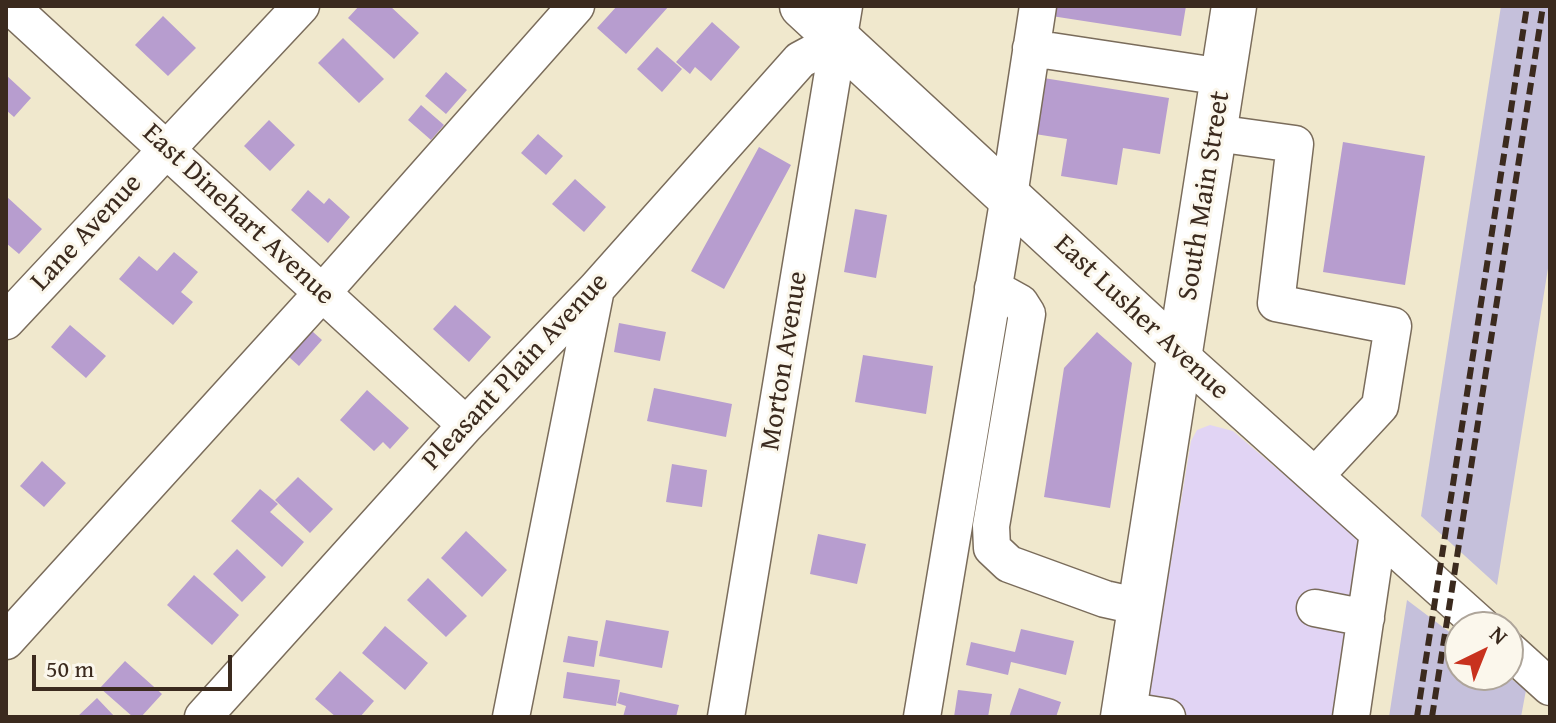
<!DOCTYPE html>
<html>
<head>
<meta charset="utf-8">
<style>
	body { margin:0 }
	#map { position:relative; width:1556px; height:723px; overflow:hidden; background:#f0e8cd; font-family:"Gentium Book Plus",serif }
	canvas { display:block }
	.frame { position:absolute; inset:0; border:8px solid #3b2a1e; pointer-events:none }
	.north { position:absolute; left:1444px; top:611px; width:80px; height:80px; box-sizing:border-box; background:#fbf7ec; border:2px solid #aea59a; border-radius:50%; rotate:43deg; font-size:22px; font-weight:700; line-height:32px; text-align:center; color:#3b2a1e }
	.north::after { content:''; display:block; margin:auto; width:28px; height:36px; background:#c8321e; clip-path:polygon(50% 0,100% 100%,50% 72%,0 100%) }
	.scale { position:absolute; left:32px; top:655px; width:200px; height:36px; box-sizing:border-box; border:4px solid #3b2a1e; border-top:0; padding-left:10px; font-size:24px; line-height:28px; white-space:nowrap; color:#3b2a1e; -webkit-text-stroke:6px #fbf7ec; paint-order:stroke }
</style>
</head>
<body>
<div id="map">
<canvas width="1556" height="723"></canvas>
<div class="frame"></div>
<div class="north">N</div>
<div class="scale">50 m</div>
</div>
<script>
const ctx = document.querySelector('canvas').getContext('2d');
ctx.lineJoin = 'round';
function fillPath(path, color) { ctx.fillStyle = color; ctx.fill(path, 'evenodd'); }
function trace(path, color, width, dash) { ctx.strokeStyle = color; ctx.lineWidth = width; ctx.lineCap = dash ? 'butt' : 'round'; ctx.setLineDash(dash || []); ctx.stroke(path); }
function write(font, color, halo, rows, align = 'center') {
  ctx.font = font + ' "Gentium Book Plus",serif'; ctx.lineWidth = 6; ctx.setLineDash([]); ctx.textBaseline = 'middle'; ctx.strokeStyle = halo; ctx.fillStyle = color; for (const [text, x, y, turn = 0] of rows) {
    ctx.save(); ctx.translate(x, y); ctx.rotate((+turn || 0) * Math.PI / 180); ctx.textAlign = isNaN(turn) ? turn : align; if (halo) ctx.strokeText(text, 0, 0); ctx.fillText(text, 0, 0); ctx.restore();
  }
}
fillPath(new Path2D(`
	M1210,425L1233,431L1365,544L1338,717H1145L1191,441L1197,430Z`), '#e1d4f4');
fillPath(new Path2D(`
	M1501,6H1550V256L1497,585L1421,516Z
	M1407,600L1460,640V675H1506L1526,690L1521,717H1389Z`), '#c5c0db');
fillPath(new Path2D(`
	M359,6H390L419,33L394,59L348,18Z
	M617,6H669L626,54L597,28Z
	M1047,6H1186L1181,36L1045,15Z
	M163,16L196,48L168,76L135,45Z
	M712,22L740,47L711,81L695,67L690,74L676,62Z
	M343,38L384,79L359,103L318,63Z
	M657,47L682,69L662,92L637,69Z
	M446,72L467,90L446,114L425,96Z
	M6,75L31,98L14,117L6,110Z
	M1031,76L1169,98L1160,154L1123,148L1117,185L1061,176L1067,139L1022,132Z
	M421,105L444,125L431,140L408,120Z
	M269,120L295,145L270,171L244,146Z
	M538,134L563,156L546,175L521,153Z
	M1343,142L1425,156L1405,285L1323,272Z
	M759,147L791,165L724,289L691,271Z
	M575,179L606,207L584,232L552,204Z
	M308,190L324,204L329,198L350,217L328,243L291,210Z
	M6,196L42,229L19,254L6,243Z
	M855,209L887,215L876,278L844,272Z
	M174,252L198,272L181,292L193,302L173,325L119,279L139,256L157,271Z
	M455,305L491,337L469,362L433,329Z
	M303,323L322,340L299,366L280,349Z
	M619,323L666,332L660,361L614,352Z
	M70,325L106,356L86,378L51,347Z
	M1097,332L1132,363L1110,508L1044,497L1064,368Z
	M863,355L933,366L926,414L855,402Z
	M654,388L732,404L726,437L647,421Z
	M367,390L409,428L390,449L383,442L374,451L340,420Z
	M42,461L66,483L44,507L20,486Z
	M672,464L707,470L702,507L666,502Z
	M298,477L333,509L310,533L275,500Z
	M260,489L278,504L270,512L304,542L282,567L231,521Z
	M466,531L507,570L482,597L441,558Z
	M818,534L866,544L857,584L810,574Z
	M237,549L266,577L242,602L213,574Z
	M194,575L239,615L212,645L167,605Z
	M428,578L467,616L446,637L407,600Z
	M606,620L669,631L662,668L599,656Z
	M385,626L428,663L405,690L362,653Z
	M1021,629L1074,641L1066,675L1011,662L1008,675L966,665L971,642L1015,652Z
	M568,636L598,641L594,667L563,662Z
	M125,661L162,694L141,717H133L100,688Z
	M340,671L374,701L360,717H336L315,699Z
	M567,672L620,680L616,706L563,698Z
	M1019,688L1061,702L1056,717H1009Z
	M958,690L992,694L988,717H954Z
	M620,692L679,705L676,717H623L626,706L617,703Z
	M97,698L115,717H77Z`), '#b79dcf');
const minor = new Path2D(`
	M10,6L466,425
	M1031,48L1223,77
	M1215,133L1295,144L1276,303L1393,326L1380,406L1315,476
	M993,288L1020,303L1027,314L991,526L992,548L1009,564L1105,599L1141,607
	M6,321L301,6
	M1181,356L1483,627
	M1315,608L1366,618
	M6,641L322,293L576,6
	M1508,649L1550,687
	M1124,710L1167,717
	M203,717L466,425L596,289L800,60L839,39
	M511,717L596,289
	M726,717L844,6
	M922,717L1009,196L1038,6
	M1351,717L1378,533`);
const major = new Path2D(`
	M802,6L1181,356
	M1123,717L1234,6`);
trace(minor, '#7a6c5b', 39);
trace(major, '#7a6c5b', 47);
trace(minor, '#fff', 36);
trace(major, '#fff', 44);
trace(new Path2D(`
	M1417,717L1527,6
	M1432,717L1543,6`), '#3b2a1e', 6, [12, 6]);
write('28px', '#3b2a1e', '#fbf7ec', [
	["South Main Street",1205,196,-81],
	["East Dinehart Avenue",238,215,43],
	["Lane Avenue",87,233,-47],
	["East Lusher Avenue",1141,318,43],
	["Morton Avenue",785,361,-81],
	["Pleasant Plain Avenue",516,372,-47]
]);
</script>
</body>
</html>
